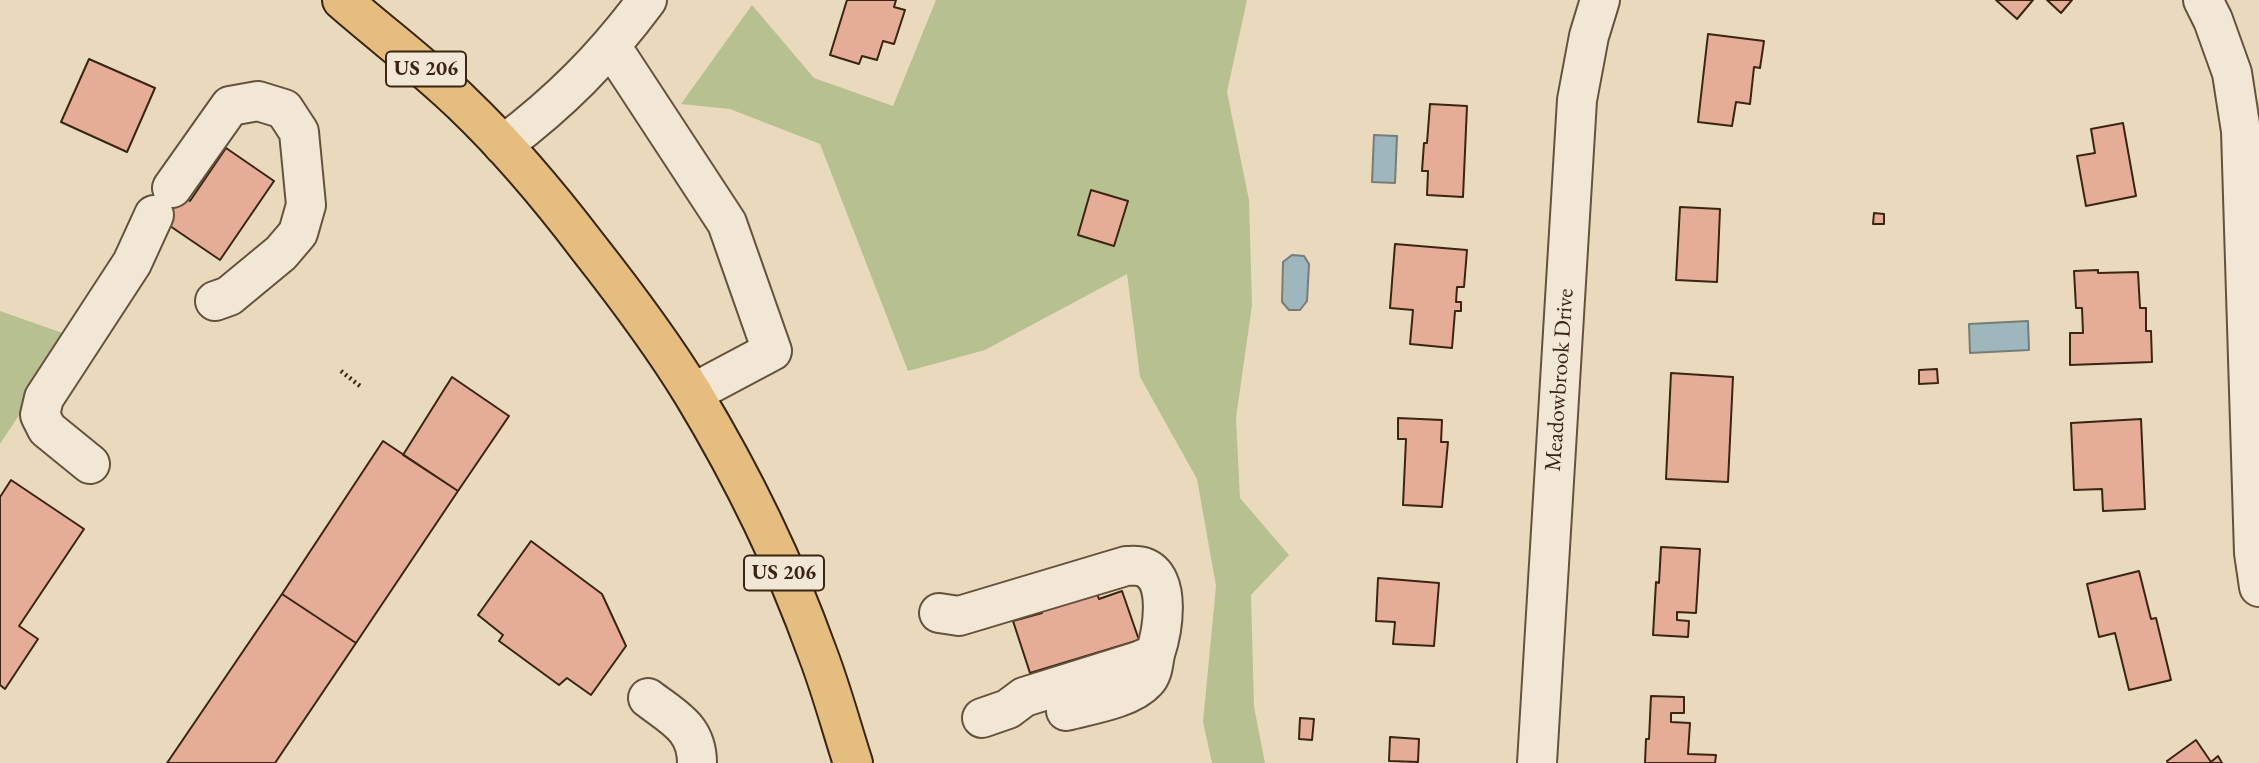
<!DOCTYPE html>
<html>
<head>
<meta charset="utf-8">
<style>
	body { margin:0 }
	canvas { display:block; background:#eadabd }
</style>
</head>
<body>
<canvas width="2259" height="763"></canvas>
<script>
const ctx = document.querySelector('canvas').getContext('2d');
ctx.lineJoin = 'round';
function fillPath(path, color) { ctx.fillStyle = color; ctx.fill(path, 'evenodd'); }
function trace(path, color, width, dash) { ctx.strokeStyle = color; ctx.lineWidth = width; ctx.lineCap = dash ? 'butt' : 'round'; ctx.setLineDash(dash || []); ctx.stroke(path); }
function write(font, color, halo, rows, align = 'center') {
  ctx.font = font + ' "EB Garamond",serif'; ctx.lineWidth = 5; ctx.setLineDash([]); ctx.textBaseline = 'middle'; ctx.strokeStyle = halo; ctx.fillStyle = color; for (const [text, x, y, turn = 0] of rows) {
    ctx.save(); ctx.translate(x, y); ctx.rotate((+turn || 0) * Math.PI / 180); ctx.textAlign = isNaN(turn) ? turn : align; if (halo) ctx.strokeText(text, 0, 0); ctx.fillText(text, 0, 0); ctx.restore();
  }
}
fillPath(new Path2D(`
	M936,0H1247L1227,92L1249,200L1252,305L1236,418L1240,498L1289,555L1251,595L1254,707L1265,763H1212L1203,722L1216,586L1197,479L1140,377L1127,274L985,350L908,371L820,144L730,109L681,104L752,5L814,78L893,106Z
	M0,311L71,336L0,444Z`), '#b6c091');
const water = new Path2D(`
	M1374,135L1397,136L1395,183L1372,182Z
	M1292,255L1304,256L1309,264L1307,301L1300,310H1289L1282,302L1283,262Z
	M2028,321L2029,350L1970,353L1969,324Z`);
fillPath(water, '#9eb7bd');
trace(water, '#767d78', 2);
const building = new Path2D(`
	M847,0H896L894,7L905,10L894,44L883,41L877,60L862,56L859,64L830,55Z
	M1996,0H2033L2017,19Z
	M2047,0H2072L2061,13Z
	M1708,34L1764,41L1760,68L1754,67L1750,104L1736,102L1732,126L1698,122Z
	M89,59L155,88L127,152L61,122Z
	M1430,104L1467,106L1463,197L1427,195L1428,171H1422L1424,143H1427Z
	M2123,123L2136,196L2086,206L2077,156L2095,153L2091,129Z
	M226,148L274,181L220,260L145,209L163,182L190,201Z
	M1091,190L1128,201L1114,246L1078,235Z
	M1680,207L1720,209L1717,282L1676,280Z
	M1874,213L1884,214V224H1873Z
	M1395,244L1467,250L1464,287H1457L1456,302H1461V311H1455L1452,348L1410,344L1413,310L1390,308Z
	M2098,270V273L2138,272L2140,308H2146V331H2151L2152,362L2070,365V333H2083L2082,308H2076L2074,271Z
	M1937,369L1938,383L1919,384V370Z
	M1671,373L1733,377L1728,482L1666,479Z
	M452,377L509,416L458,491L403,455Z
	M1398,418L1442,420L1441,442H1448L1442,507L1403,505L1406,439H1398Z
	M2141,419L2145,509L2103,511L2102,489L2074,490L2071,423Z
	M383,441L458,491L356,643L282,594Z
	M11,480L84,529L19,626L38,639L5,689L0,685V497Z
	M531,541L602,594L626,646L591,695L567,678L559,685L499,641L503,635L478,615Z
	M1661,547L1700,549L1696,613L1677,612V620L1689,621L1688,637L1653,635L1656,582L1659,583Z
	M2139,571L2151,619L2156,618L2171,680L2129,690L2115,633L2099,637L2087,584Z
	M1378,578L1439,583L1434,646L1393,644L1395,622L1376,621Z
	M1095,589L1099,599L1122,591L1139,640L1030,673L1013,621L1042,613L1038,604Z
	M282,594L356,643L275,763H167Z
	M1651,696L1684,697V713H1671V722L1690,723L1688,754L1716,755L1715,763H1645L1646,739H1649Z
	M1300,718L1314,719L1312,740L1299,739Z
	M1390,737L1419,739L1418,762L1389,761Z
	M2196,740L2211,762L2218,756L2222,763H2168L2167,761Z`);
fillPath(building, '#e5ac98');
trace(building, '#392511', 2);
const minor = new Path2D(`
	M2203,0L2213,20L2232,73L2241,131L2254,553L2259,587
	M611,46L727,223L772,351L693,393
	M503,145C560,102 604,58 647,0
	M172,188L230,106L258,101L284,109L299,132L306,205L298,233L281,253L229,296L215,301
	M90,464L47,429L40,415L44,398L132,263L154,215
	M939,613L959,616L1126,566C1131,566 1138,565 1143,567C1173,577 1162,633 1155,654L1139,661L1024,697L1008,709L982,718
	M648,698C674,718 697,728 697,763
	M1066,711C1088,705 1130,699 1146,681C1153,674 1153,664 1155,654
	M1537,763L1577,100L1589,36L1600,0`);
const major = new Path2D(`
	M342,0C382,35 425,67 463,104C509,148 550,197 588,247C625,294 662,343 693,394C742,475 785,563 817,652C831,688 841,726 853,763`);
trace(minor, '#65523c', 42);
trace(major, '#392511', 42);
trace(new Path2D(`
	M341,371L360,386`), '#392511', 4.5, [2, 3.5]);
trace(minor, '#f1e7d4', 38);
trace(major, '#e5bd7e', 38);
for (const [x, y, w] of [
	[426,69,80],
	[784,573,80]
]) { const box = new Path2D(); box.roundRect(x - w / 2, y - 17.5, w, 35, 5); ctx.fillStyle = '#f1e7d4'; ctx.fill(box); trace(box, '#392511', 2); }
write('bold 21px', '#392511', null, [
	["US 206",426,69],
	["US 206",784,573]
]);
write('23px', '#392511', '#f1e7d4', [
	["Meadowbrook Drive",1560,380,-86]
]);
</script>
</body>
</html>
